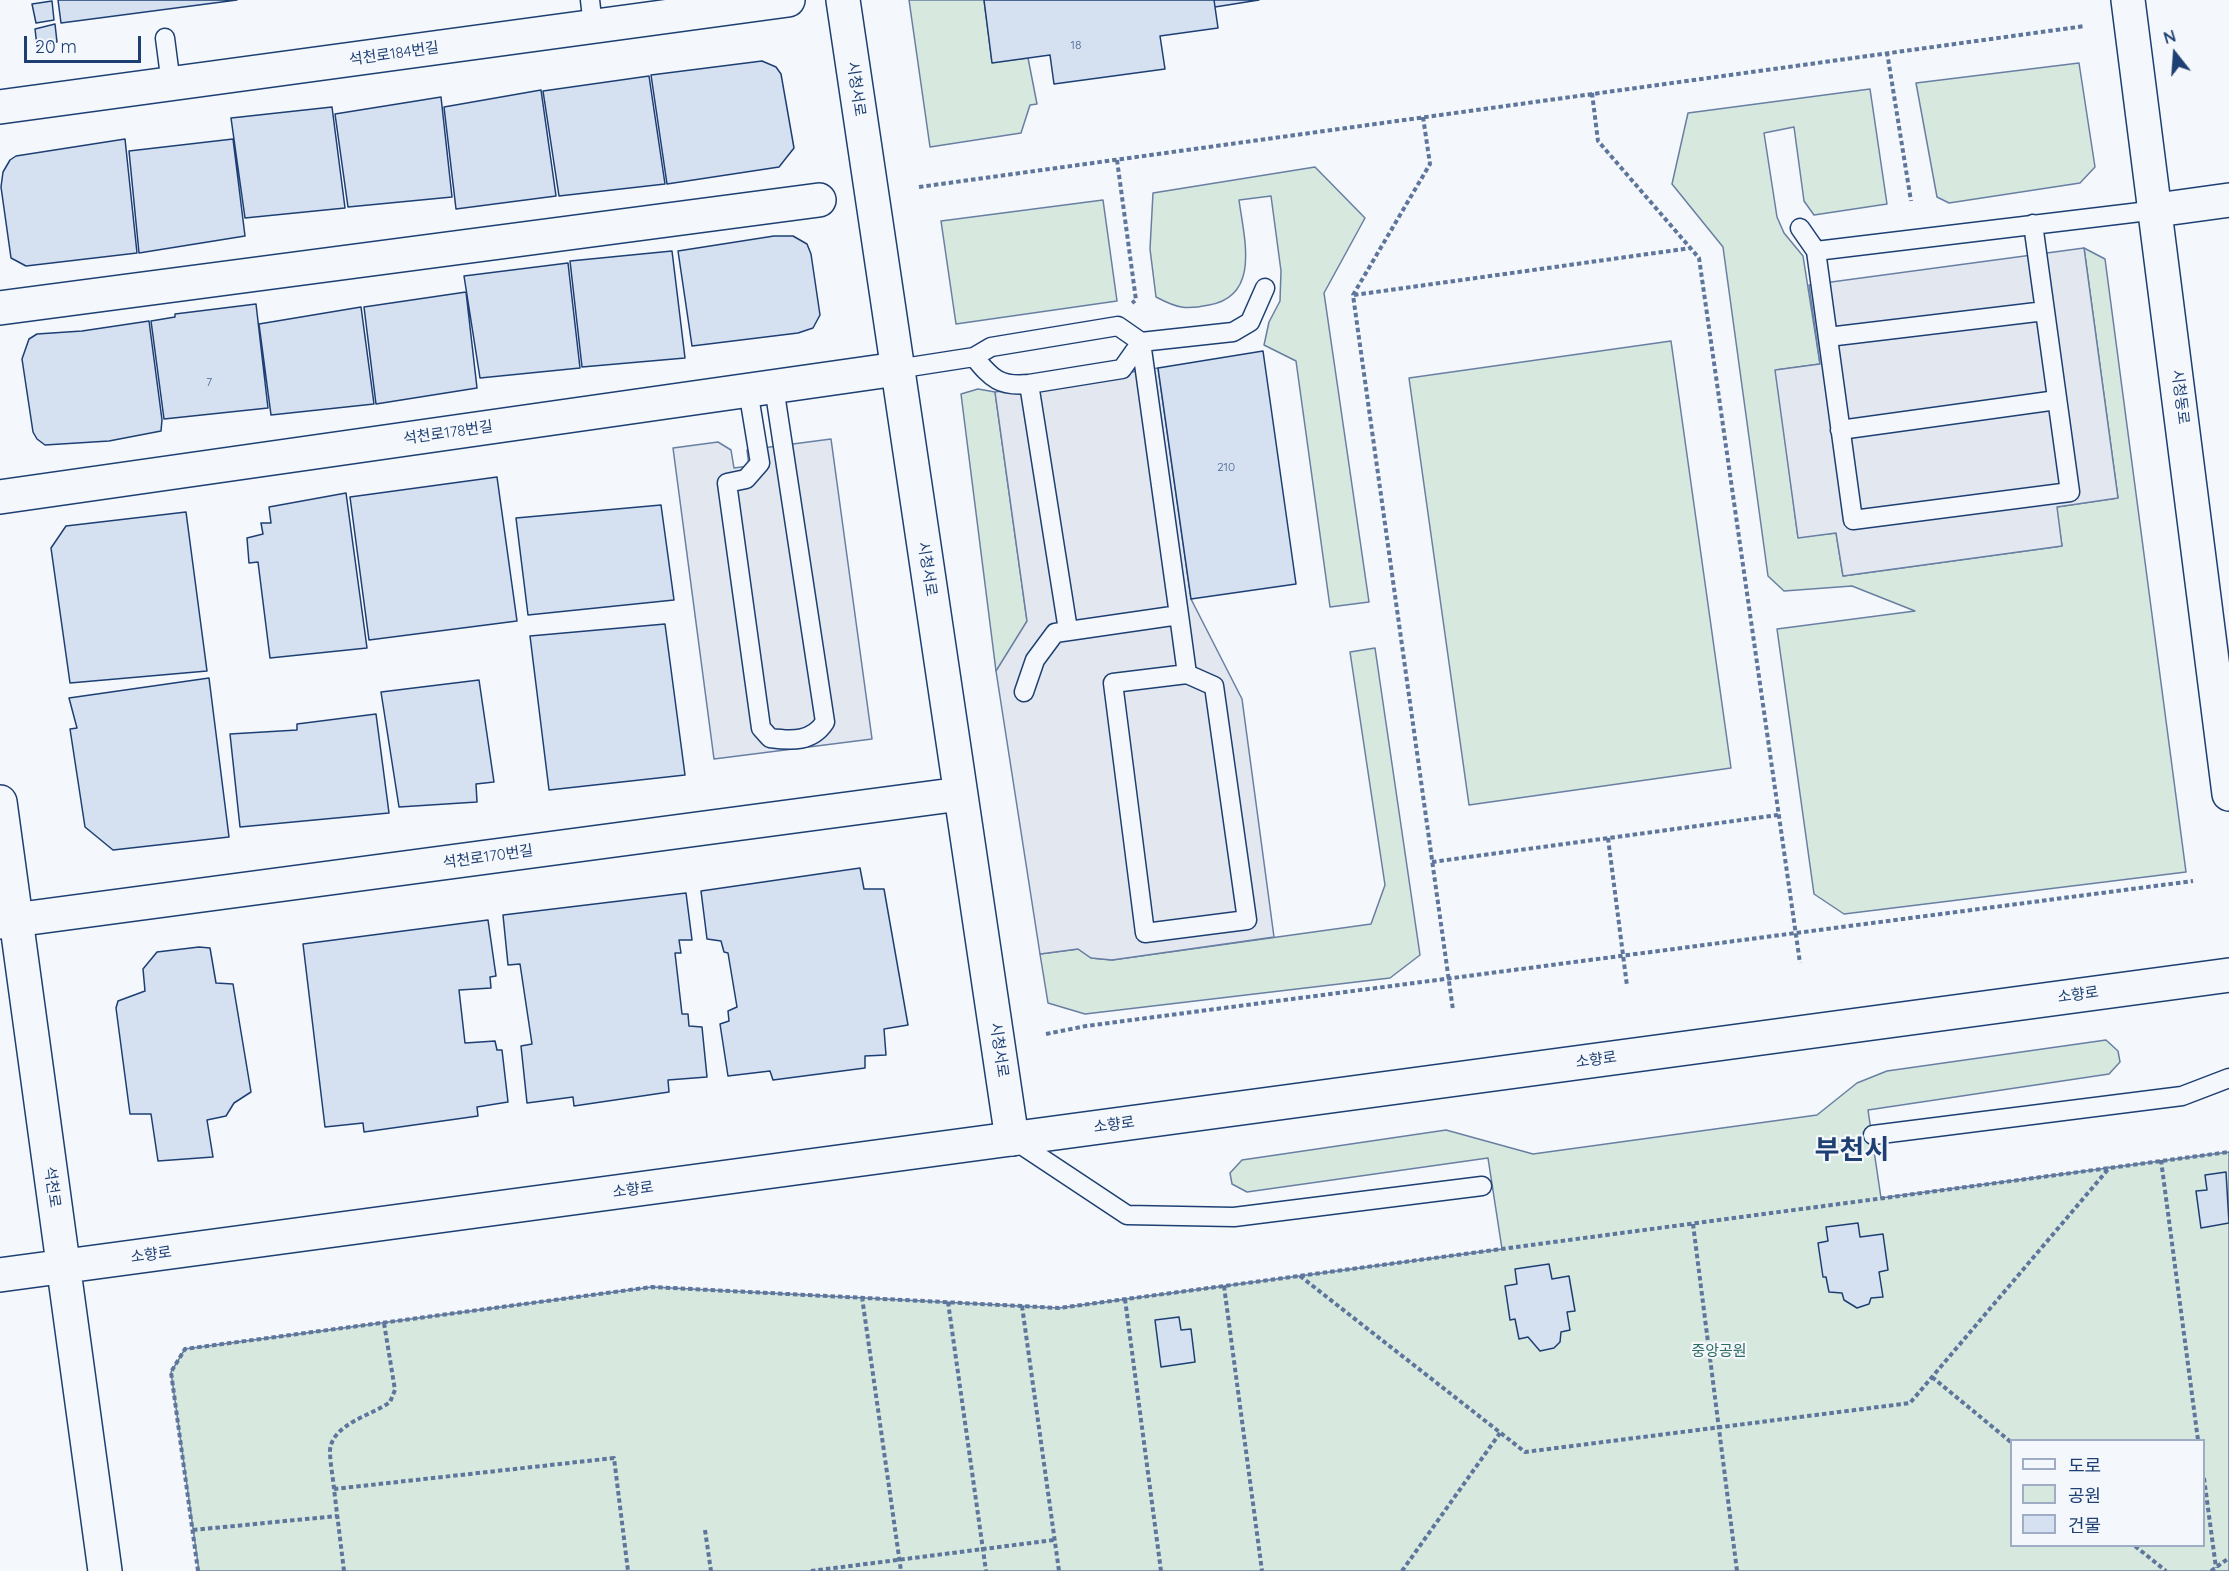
<!DOCTYPE html>
<html>
<head>
<meta charset="utf-8">
<style>
	body { margin:0 }
	#map { position:relative; width:2229px; height:1571px; overflow:hidden; background:#f4f7fb; font-family:Quicksand,"Noto Sans KR",sans-serif }
	canvas { display:block }
	.legend { position:absolute; left:2010px; top:1439px; width:195px; height:108px; box-sizing:border-box; background:#f4f7fb; border:2px solid #9eadc5; margin:0; padding:8px 10px; list-style:none; font-size:18px; color:#1d3f73 }
	.legend li { display:flex; align-items:center; gap:12px; height:30px }
	.legend b { width:30px; border:2px solid #9eadc5 }
	.north { position:absolute; left:2145px; top:24px; width:60px; height:60px; -webkit-text-stroke:4px #f4f7fb; paint-order:stroke; rotate:343deg; font-size:16px; font-weight:700; line-height:24px; text-align:center; color:#1d3f73 }
	.north::after { content:''; display:block; margin:auto; width:21px; height:27px; background:#1d3f73; clip-path:polygon(50% 0,100% 100%,50% 72%,0 100%) }
	.scale { position:absolute; left:24px; top:36px; width:117px; height:27px; box-sizing:border-box; border:3px solid #1d3f73; border-top:0; padding-left:8px; font-size:18px; line-height:21px; white-space:nowrap; color:#1d3f73; -webkit-text-stroke:4px #f4f7fb; paint-order:stroke }
</style>
</head>
<body>
<div id="map">
<canvas width="2229" height="1571"></canvas>
<ul class="legend">
<li><b style="height:8px;background:#f4f7fb"></b>도로</li>
<li><b style="height:16px;background:#d7e8df"></b>공원</li>
<li><b style="height:16px;background:#d5e0f0"></b>건물</li>
</ul>
<div class="north">N</div>
<div class="scale">20 m</div>
</div>
<script>
const ctx = document.querySelector('canvas').getContext('2d');
ctx.lineJoin = 'round';
function fillPath(path, color) { ctx.fillStyle = color; ctx.fill(path, 'evenodd'); }
function trace(path, color, width, dash) { ctx.strokeStyle = color; ctx.lineWidth = width; ctx.lineCap = dash ? 'butt' : 'round'; ctx.setLineDash(dash || []); ctx.stroke(path); }
function write(font, color, halo, rows, align = 'center') {
  ctx.font = font + ' Quicksand,"Noto Sans KR",sans-serif'; ctx.lineWidth = 4.5; ctx.setLineDash([]); ctx.textBaseline = 'middle'; ctx.strokeStyle = halo; ctx.fillStyle = color; for (const [text, x, y, turn = 0] of rows) {
    ctx.save(); ctx.translate(x, y); ctx.rotate((+turn || 0) * Math.PI / 180); ctx.textAlign = isNaN(turn) ? turn : align; if (halo) ctx.strokeText(text, 0, 0); ctx.fillText(text, 0, 0); ctx.restore();
  }
}
const green = new Path2D(`
	M909,0H984L992,62L1028,58L1037,104L1030,105L1021,133L930,147Z
	M2079,63L2095,167L2080,183L1949,203L1937,197L1916,83Z
	M1870,89L1887,204L1814,215L1804,201L1794,127L1764,133L1777,217L1784,233L1803,256L1820,364L1776,370L1798,537L1836,533L1843,576L2062,546L2056,507L2118,498L2084,248L2105,259L2186,872L1844,914L1814,894L1777,629L1915,611L1852,586L1784,591L1768,576L1723,247L1672,184L1688,113Z
	M1315,167L1365,218L1324,293L1369,602L1330,607L1296,361L1264,345L1269,322L1280,301L1281,271L1271,196L1239,200C1244,238 1261,296 1209,305C1185,310 1177,308 1156,297L1150,249L1153,193Z
	M1103,200L1117,301L956,324L941,221Z
	M1671,341L1731,768L1469,805L1409,378Z
	M978,389L995,392L1027,621L1012,652L996,671L961,394Z
	M1375,648L1420,955L1390,978L1085,1014L1048,1003L1040,954L1078,949L1091,958L1112,960L1371,924L1385,885L1350,652Z
	M2106,1040L2118,1051L2120,1062L2109,1074L1868,1110L1881,1198L2229,1152V1571H199L171,1372L185,1349L652,1287L1059,1308L1502,1249L1488,1158L1247,1192L1232,1184L1230,1173L1242,1160L1446,1130L1533,1154L1817,1115L1857,1083L1887,1071ZM2012,1440H2204V1546H2012Z`);
fillPath(green, '#d7e8df');
trace(green, '#687fa3', 1.5);
const parking = new Path2D(`
	M2084,248L2118,498L2057,507L2062,546L1843,576L1836,533L1798,538L1775,370L1820,364L1809,285Z
	M1158,368L1191,599L1242,699L1274,937L1112,960L1091,958L1078,949L1040,954L996,671L1027,621L995,392Z
	M831,439L872,739L714,759L673,448L718,442L731,450L734,468L749,466L747,450Z`);
fillPath(parking, '#e3e8f0');
trace(parking, '#687fa3', 1.5);
const building = new Path2D(`
	M58,0H237L61,23Z
	M984,0H1214L1218,28L1160,36L1165,69L1054,84L1050,55L992,63Z
	M1214,0H1259L1215,7Z
	M52,1L54,20L36,23L32,4Z
	M55,24L57,42L37,46L35,29Z
	M762,61L776,67L781,74L794,148L779,167L667,184L651,75Z
	M649,76L665,184L559,196L543,91Z
	M541,90L556,196L456,209L444,107Z
	M441,97L452,197L348,207L335,114Z
	M332,107L345,208L245,218L231,118Z
	M125,139L137,253L26,266L11,258L1,187L3,172L10,160L16,156Z
	M233,139L245,236L139,253L129,151Z
	M774,236H793L807,244L811,254L820,315L813,328L798,333L692,346L678,251Z
	M672,251L685,358L582,367L570,261Z
	M568,263L580,368L480,378L464,276Z
	M466,292L477,388L376,404L364,307Z
	M256,304L268,408L164,419L151,321L175,317V314Z
	M361,307L374,404L271,415L259,324Z
	M149,321L162,420L161,431L109,441L45,445L37,439L33,432L22,359L29,339L37,334L82,331Z
	M1263,351L1296,584L1191,599L1158,368Z
	M497,477L517,621L369,640L350,497Z
	M346,493L367,648L270,658L258,562L249,563L247,538L263,534L261,523H271L269,507Z
	M661,505L674,600L528,615L516,518Z
	M186,512L207,671L70,683L51,548L66,526Z
	M665,624L685,775L549,790L530,636Z
	M209,678L229,837L113,850L85,827L70,729L77,728L69,698Z
	M479,680L494,782L476,784L477,802L399,807L381,692Z
	M376,714L389,813L240,827L230,734L297,730V724Z
	M860,868L864,889H884L908,1025L884,1029L886,1055L865,1056V1068L773,1080L770,1071L728,1076L720,1024L729,1021L728,1011L737,1007L728,953L724,952L721,941L707,939L701,891Z
	M686,893L692,940H679L681,953H675L682,1014H688L689,1026L702,1027L707,1077L668,1080L669,1092L574,1106L573,1097L527,1103L521,1046L532,1044L520,964L508,965L503,915Z
	M488,920L496,976L490,977L491,988L459,990L465,1043L495,1041L497,1050H502L508,1102L477,1107L478,1116L364,1132L363,1123L325,1127L303,944Z
	M199,947L210,948L216,983L233,984L251,1092L234,1103L226,1116L207,1120L213,1157L158,1161L151,1114H130L116,1008L118,1001L145,991L143,969L157,952Z
	M2226,1172L2229,1223L2201,1228L2196,1191L2207,1190L2205,1175Z
	M1858,1223L1860,1237L1883,1234L1888,1270L1879,1272L1883,1297L1871,1298L1869,1304L1857,1308L1844,1300L1842,1293L1829,1292L1826,1277H1823L1818,1243L1828,1241L1826,1227Z
	M1549,1264L1552,1279L1569,1276L1575,1311L1567,1312L1570,1330L1561,1332L1560,1342L1554,1348L1540,1351L1528,1337L1519,1339L1515,1319L1510,1320L1505,1286L1517,1284L1515,1269Z
	M1179,1317L1181,1330L1191,1329L1195,1362L1161,1367L1155,1320Z`);
fillPath(building, '#d5e0f0');
trace(building, '#1d3f73', 1.5);
const lane = new Path2D(`
	M590,0L593,26
	M165,38L171,84
	M2033,224L2070,492L1853,520L1816,251L2157,210
	M1800,228L1816,251
	M1828,337L2045,311
	M974,357C992,379 1000,387 1029,384L1068,630
	M897,369L974,357L991,347L1118,326L1141,342L1233,332L1250,322L1265,288
	M1029,384L1122,369L1141,342
	M748,390L760,463L746,479L727,483L761,728L770,738C792,741 812,742 825,722L774,387
	M1840,430L2057,400
	M1179,615L1187,674L1214,686L1247,920L1145,933L1113,683L1187,674
	M1024,692L1035,660L1055,633L1179,615L1141,342
	M1873,1135L2182,1096L2229,1078
	M1014,1140L1127,1215L1234,1217L1482,1186`);
const street = new Path2D(`
	M843,0L1012,1139
	M2128,0L2229,794
	M0,107L788,0
	M2157,210L2229,200
	M0,308L819,200
	M0,497L897,369
	M0,922L960,794`);
const secondary = new Path2D(`
	M0,802L105,1571
	M0,1275L2229,975`);
trace(lane, '#1d3f73', 21);
trace(street, '#1d3f73', 36);
trace(secondary, '#1d3f73', 36);
trace(new Path2D(`
	M1887,52L1911,201
	M1592,93L1598,141L1699,258L1800,963
	M1423,117L1430,164L1353,295L1453,1010
	M1117,160L1136,300L1132,303
	M919,187L2085,26
	M1354,295L1691,248
	M1608,838L1627,986
	M1432,862L1778,815
	M1046,1034L1086,1026L2193,881
	M2161,1160L2198,1440
	M1693,1224L1737,1571
	M1300,1276L1525,1452L1910,1403L2110,1167
	M1224,1286L1262,1571
	M862,1297L901,1571
	M1125,1299L1161,1571
	M948,1302L986,1571
	M1022,1306L1059,1571
	M1932,1377L2012,1443
	M2204,1478L2216,1568
	M334,1489C333,1477 330,1463 330,1451C331,1424 373,1415 390,1402L395,1390L384,1323
	M193,1530L337,1516
	M705,1530L711,1571
	M2135,1546L2166,1571
	M198,1571L171,1372L185,1349L652,1287L1059,1308L2229,1152
	M344,1571L334,1489L614,1458L628,1571
	M811,1571L1054,1540
	M1402,1571L1500,1433
	M2211,1571L2229,1558`), '#5e769c', 4, [4.5, 3]);
trace(lane, '#f4f7fb', 18);
trace(street, '#f4f7fb', 33);
trace(secondary, '#f4f7fb', 33);
write('12px', '#4b6792', null, [
	["18",1076,45],
	["7",209,382],
	["210",1226,467]
]);
write('15px', '#1d3f73', '#f4f7fb', [
	["석천로184번길",394,54,-8],
	["시청서로",856,89,82],
	["시청동로",2180,397,83],
	["석천로178번길",448,433,-8],
	["시청서로",927,569,81],
	["석천로170번길",488,857,-8],
	["소향로",2078,995,-8],
	["시청서로",999,1050,82],
	["소향로",1596,1060,-8],
	["소향로",1114,1125,-8],
	["석천로",52,1187,82],
	["소향로",633,1190,-8],
	["소향로",151,1255,-8]
]);
write('15px', '#2c6c60', '#f4f7fb', [
	["중앙공원",1719,1351]
]);
write('bold 27px', '#1d3f73', '#f4f7fb', [
	["부천시",1852,1151]
]);
</script>
</body>
</html>
